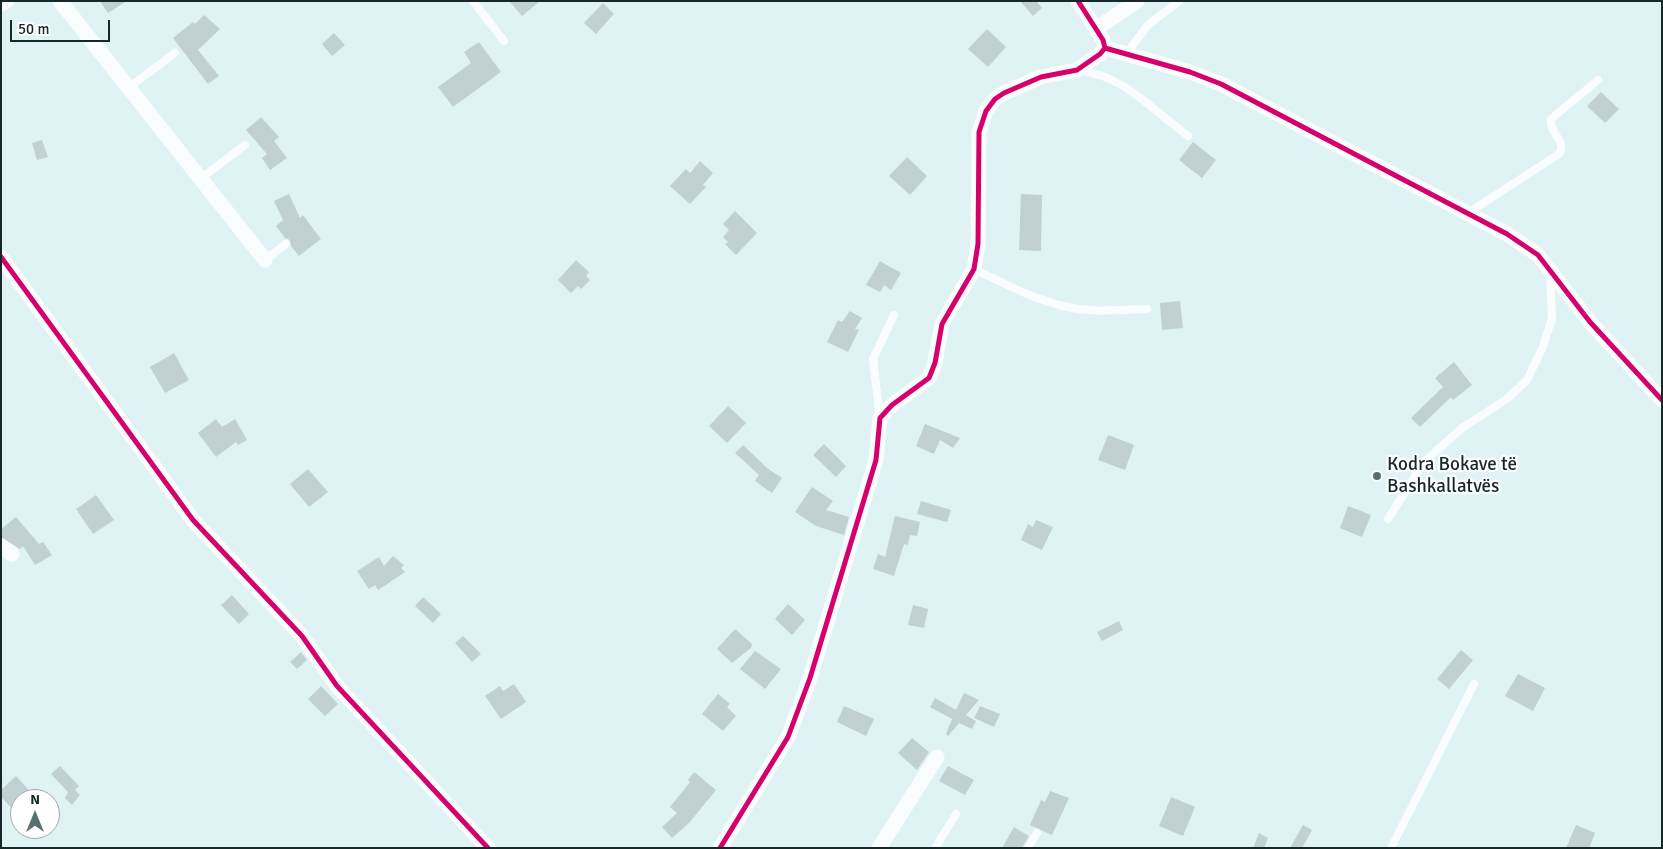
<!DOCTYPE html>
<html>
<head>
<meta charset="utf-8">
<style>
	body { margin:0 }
	#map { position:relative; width:1663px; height:849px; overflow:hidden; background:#dff3f4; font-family:Signika,sans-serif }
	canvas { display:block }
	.frame { position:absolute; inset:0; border:2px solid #162829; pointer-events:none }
	.north { position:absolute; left:10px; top:789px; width:50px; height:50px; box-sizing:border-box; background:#fff; border:1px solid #a2a9a9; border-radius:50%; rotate:0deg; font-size:14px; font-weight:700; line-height:20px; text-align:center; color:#162829 }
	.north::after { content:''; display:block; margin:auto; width:18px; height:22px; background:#5c6f70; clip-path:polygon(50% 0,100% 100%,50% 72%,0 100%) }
	.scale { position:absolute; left:10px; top:20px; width:100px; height:22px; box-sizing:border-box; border:2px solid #162829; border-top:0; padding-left:6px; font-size:15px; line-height:18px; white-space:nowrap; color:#162829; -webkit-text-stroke:4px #fff; paint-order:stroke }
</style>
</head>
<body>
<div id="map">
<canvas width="1663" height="849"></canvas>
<div class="frame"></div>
<div class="north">N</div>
<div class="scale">50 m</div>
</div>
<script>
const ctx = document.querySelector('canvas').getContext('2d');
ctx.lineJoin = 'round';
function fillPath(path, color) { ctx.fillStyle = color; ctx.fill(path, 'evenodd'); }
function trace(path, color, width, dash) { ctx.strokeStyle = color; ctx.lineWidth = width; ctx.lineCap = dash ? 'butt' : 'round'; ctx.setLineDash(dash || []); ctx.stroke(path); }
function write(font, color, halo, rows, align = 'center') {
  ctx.font = font + ' Signika,sans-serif'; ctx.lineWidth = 4.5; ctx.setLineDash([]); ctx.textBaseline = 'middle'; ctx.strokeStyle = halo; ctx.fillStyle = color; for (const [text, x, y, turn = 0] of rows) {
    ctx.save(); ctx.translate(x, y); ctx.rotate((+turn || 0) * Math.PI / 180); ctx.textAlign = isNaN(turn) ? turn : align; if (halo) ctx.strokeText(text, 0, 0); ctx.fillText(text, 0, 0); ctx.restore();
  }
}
fillPath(new Path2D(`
	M100,1H127L108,13Z
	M509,1H540L522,16Z
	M1020,1H1036L1042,8L1033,16Z
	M603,3L614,14L596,34L584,23Z
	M204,15L220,29L198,50L219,76L208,84L173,38L193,22L195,24Z
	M987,29L1006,47L988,67L968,49Z
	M334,33L345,45L332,56L322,44Z
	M479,42L501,72L453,107L438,87L471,63L464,52Z
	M1601,92L1619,109L1605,123L1587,106Z
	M261,117L279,137L274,141L287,158L270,170L262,158L267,154L246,130Z
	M42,140L48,157L37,160L32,143Z
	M1193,142L1216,160L1202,178L1179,160Z
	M907,157L927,176L910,195L889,176Z
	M700,161L713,173L703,185L706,187L690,204L670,186L686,169L690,173Z
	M289,194L300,218L303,215L321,239L299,256L291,246L290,240L285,238L276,226L283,220L274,201Z
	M1021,194L1042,195L1041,251L1019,250Z
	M735,211L757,233L736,255L725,244L728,242L723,237L729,230L723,224Z
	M576,260L589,272L586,276L590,280L581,289L578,286L571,293L558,280Z
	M880,261L901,273L891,290L884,285L880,292L866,285Z
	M1180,301L1183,328L1162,330L1160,303Z
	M850,311L862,318L855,329L859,330L848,352L827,342L838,320L842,322Z
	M174,353L189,380L165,393L150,367Z
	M1454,362L1472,385L1453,400L1451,397L1420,427L1411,418L1443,387L1435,378Z
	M728,406L746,423L727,443L709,426Z
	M216,419L222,427L235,419L247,440L238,445L236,442L216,457L198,433Z
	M925,424L960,438L953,448L940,440L934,454L916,446Z
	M1108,435L1134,445L1125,470L1098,460Z
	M824,444L846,466L836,477L813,455Z
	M743,445L767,468L782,478L772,493L755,481L759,475L735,453Z
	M308,469L328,492L309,507L290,484Z
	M812,487L833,501L826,510L849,517L844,535L816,526L795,512Z
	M96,495L114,520L93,534L76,509Z
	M921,501L951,510L947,522L917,514Z
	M1348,506L1371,515L1362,537L1340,528Z
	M895,516L920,522L917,536L910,535L908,545L904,544L894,576L873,569L878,554L885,557Z
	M16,517L39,544L43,542L52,555L35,565L23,546L20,549L1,537V529Z
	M1036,520L1053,527L1042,550L1021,540L1028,524L1033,527Z
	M393,556L404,565L401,568L405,572L378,590L375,585L369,589L357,571L379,557L384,566Z
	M232,595L249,614L239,624L221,605Z
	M423,597L441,614L433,623L415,606Z
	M788,604L805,620L792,635L775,619Z
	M913,605L928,609L924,628L908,625Z
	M1119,621L1123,630L1102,641L1097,632Z
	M735,629L752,644L751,648L732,663L717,649Z
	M463,636L481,654L472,662L455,643Z
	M1461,650L1473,660L1449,689L1437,679Z
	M755,651L781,669L765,689L740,669Z
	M301,652L307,660L297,669L290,662Z
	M1518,674L1545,688L1533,711L1505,696Z
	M514,684L526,702L501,719L485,696L500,686L503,691Z
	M321,686L338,704L325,716L308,699Z
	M964,693L979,700L966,715L976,721L972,729L959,723L948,736L946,734L952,719L930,707L935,698L956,710Z
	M718,694L730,704L727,707L736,716L723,731L702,714Z
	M844,706L874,719L866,736L837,722Z
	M980,706L1000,714L994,727L974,718Z
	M912,738L929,752L917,770L898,753Z
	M60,766L79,786L75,790L80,795L72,805L65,798L68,792L51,774Z
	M948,766L974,780L965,795L939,781Z
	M694,772L716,790L689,823L672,838L662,827L677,813L670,807L690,782L688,780Z
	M16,776L37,799H20V817L1,797V790Z
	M1050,791L1069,798L1052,835L1030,825L1041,800L1045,802Z
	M1171,797L1195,807L1183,836L1159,826Z
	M1303,825L1312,830L1302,848H1290Z
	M1576,825L1595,833L1589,848H1566Z
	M1014,827L1029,836L1023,846L1022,848H1002Z
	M1259,833L1268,838L1264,848H1253Z`), '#c0d0d3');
trace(new Path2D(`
	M473,1L504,41
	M1126,54L1148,25L1179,1
	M1079,70C1126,77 1151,109 1188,136
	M128,88L175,53
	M200,179L245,145
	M1468,213L1559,154C1568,141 1548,133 1551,119L1598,80
	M265,260L286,244
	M974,269C1003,283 1031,298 1063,306C1090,313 1119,310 1147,309
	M880,418L873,359L894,315
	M1388,519L1424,462L1462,428L1507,399L1527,380L1542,349L1552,319L1550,274
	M935,848L956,814
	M1028,848L1037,833
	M1391,848L1474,684`), '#fafdfd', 8);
trace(new Path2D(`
	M60,1L265,260
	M1,4L7,1
	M1096,29L1137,1
	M1105,48L1190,72L1221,84L1507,234L1538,255L1590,322L1662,400
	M1,257L193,520L302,636L337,686L488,848
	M1,546L12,554
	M720,848L788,737L810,678L876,460L880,418L892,405L929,378L935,363L942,324L974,269L978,244L979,132L986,111L995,99L1004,93L1041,77L1077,70L1100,54L1105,48L1103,40L1078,1
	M879,848L937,757`), '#fafdfd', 15);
trace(new Path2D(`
	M1105,48L1190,72L1221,84L1507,234L1538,255L1590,322L1662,400
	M1,257L193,520L302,636L337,686L488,848
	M720,848L788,737L810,678L876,460L880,418L892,405L929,378L935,363L942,324L974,269L978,244L979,132L986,111L995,99L1004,93L1041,77L1077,70L1100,54L1105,48L1103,40L1078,1`), '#d6006c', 5);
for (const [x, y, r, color] of [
	[1377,476,5,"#5c6f70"]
]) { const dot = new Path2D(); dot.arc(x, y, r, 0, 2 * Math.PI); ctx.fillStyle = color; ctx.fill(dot); trace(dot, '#fff', 2); }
write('19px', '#162829', '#fff', [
	["Kodra Bokave të",1387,465],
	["Bashkallatvës",1387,487]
], 'left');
</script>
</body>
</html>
